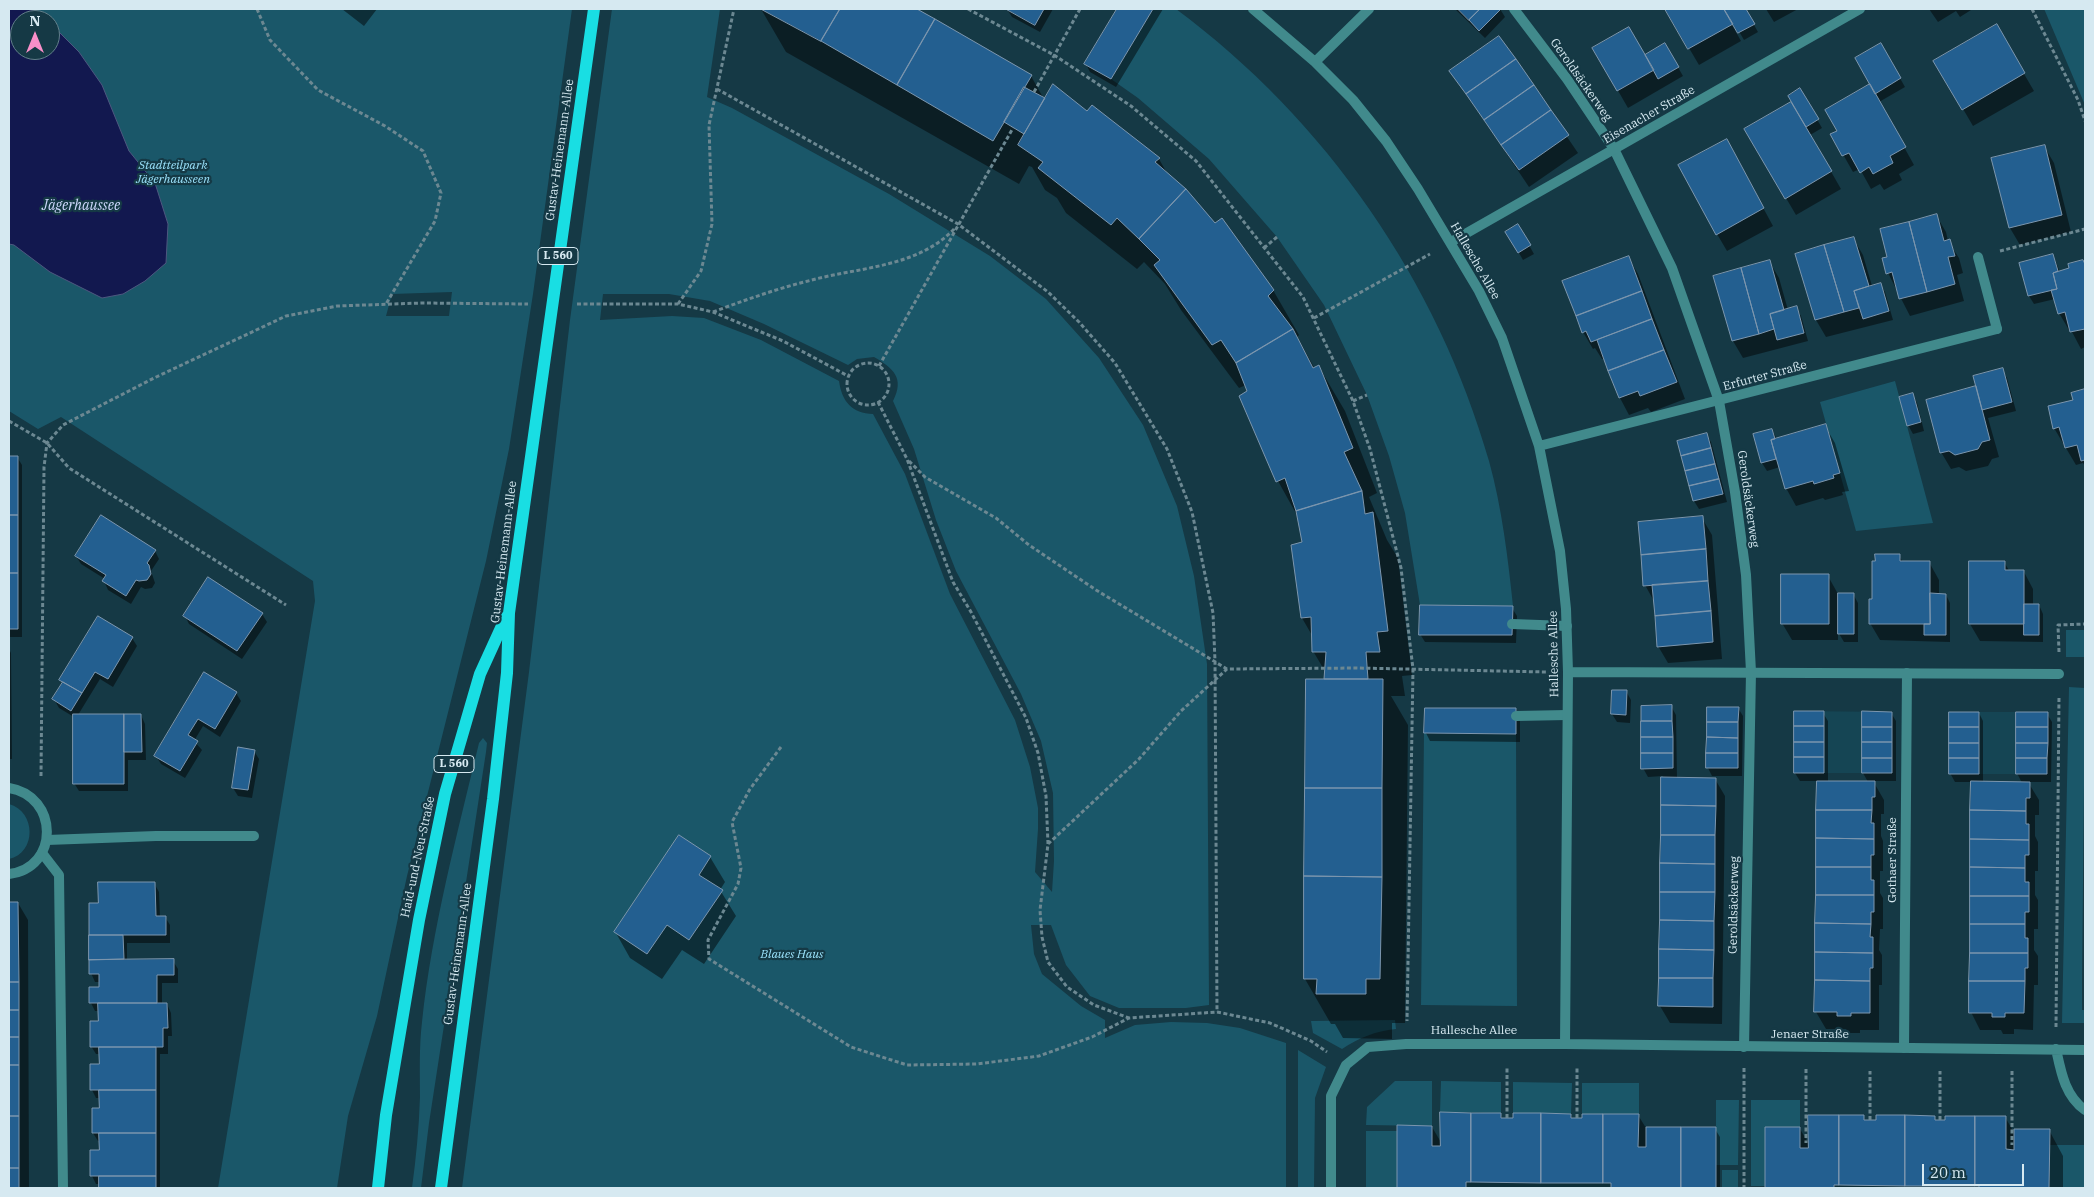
<!DOCTYPE html>
<html>
<head>
<meta charset="utf-8">
<style>
	body { margin:0 }
	#map { position:relative; width:2094px; height:1197px; overflow:hidden; background:#153945; font-family:"IBM Plex Serif",serif }
	canvas { display:block }
	.frame { position:absolute; inset:0; border:10px solid #d6e9f1; pointer-events:none }
	.north { position:absolute; left:10px; top:10px; width:50px; height:50px; box-sizing:border-box; background:#153945; border:1px solid #627f8a; border-radius:50%; rotate:0deg; font-size:14px; font-weight:700; line-height:20px; text-align:center; color:#d6e9f1 }
	.north::after { content:''; display:block; margin:auto; width:18px; height:22px; background:#f98fc9; clip-path:polygon(50% 0,100% 100%,50% 72%,0 100%) }
	.scale { position:absolute; left:1922px; top:1164px; width:102px; height:22px; box-sizing:border-box; border:2px solid #d6e9f1; border-top:0; padding-left:6px; font-size:15px; line-height:18px; white-space:nowrap; color:#d6e9f1; -webkit-text-stroke:4px #153945; paint-order:stroke }
</style>
</head>
<body>
<div id="map">
<canvas width="2094" height="1197"></canvas>
<div class="frame"></div>
<div class="north">N</div>
<div class="scale">20 m</div>
</div>
<script>
const ctx = document.querySelector('canvas').getContext('2d');
ctx.lineJoin = 'round';
function fillPath(path, color) { ctx.fillStyle = color; ctx.fill(path, 'evenodd'); }
function trace(path, color, width, dash) { ctx.strokeStyle = color; ctx.lineWidth = width; ctx.lineCap = dash ? 'butt' : 'round'; ctx.setLineDash(dash || []); ctx.stroke(path); }
function write(font, color, halo, rows, align = 'center') {
  ctx.font = font + ' "IBM Plex Serif",serif'; ctx.lineWidth = 4.5; ctx.setLineDash([]); ctx.textBaseline = 'middle'; ctx.strokeStyle = halo; ctx.fillStyle = color; for (const [text, x, y, turn = 0] of rows) {
    ctx.save(); ctx.translate(x, y); ctx.rotate((+turn || 0) * Math.PI / 180); ctx.textAlign = isNaN(turn) ? turn : align; if (halo) ctx.strokeText(text, 0, 0); ctx.fillText(text, 0, 0); ctx.restore();
  }
}
fillPath(new Path2D(`
	M1794,711L1892,712V773H1794Z
	M1949,712H2048L2047,774H1949Z`), '#154554');
fillPath(new Path2D(`
	M9,9H572L533,294L509,449L486,561L407,876L377,1016L348,1116L337,1188H218L315,601L313,581L61,417L38,429L9,411ZM20,20H50V50H20ZM452,292L449,316H386L392,294Z
	M612,9H720L707,97L732,108L889,194L990,256L1046,299L1099,358L1143,425L1177,506L1194,576L1207,664L1209,1005L1186,1008H1119L1090,996L1066,965L1051,925H1031L1034,954L1042,974L1081,1006L1105,1020V1038L1135,1025L1171,1022L1207,1023L1240,1028L1286,1043V1188H462L529,672L570,320ZM603,294H669L710,301L764,324L848,365L857,359L874,357C893,368 905,378 893,401L914,449L936,520L956,571L1021,694L1041,741L1053,793L1054,861L1052,892L1035,872L1038,829V808L1030,767L1015,720L950,594L905,474L873,414C852,413 842,402 839,381L761,340L704,318L672,316L600,320Z
	M1153,9H1176C1326,120 1438,282 1489,461C1502,508 1508,558 1513,606L1420,605L1405,513L1389,456L1367,395L1324,305L1277,237L1209,159L1138,98L1111,79Z
	M2044,9H2085V105L2045,11Z
	M1895,381L1933,523L1856,531L1820,402Z
	M2066,630H2085V657H2066Z
	M2069,687L2085,688L2082,981V1010H2085V1023H2062Z
	M1424,733L1516,734L1517,1006L1421,1005Z
	M483,738L487,743L486,752L429,1123L421,1188H412C416,1158 419,1128 420,1097C420,1072 419,1047 422,1022C432,928 457,835 479,743Z
	M9,804C36,811 37,853 9,859Z
	M1395,1020L1396,1029C1375,1031 1359,1038 1342,1049L1313,1033L1311,1021Z
	M1298,1050L1326,1067L1315,1098L1314,1188H1298Z
	M1395,1081H1432V1126L1366,1125L1367,1107Z
	M1441,1081L1501,1082V1113L1440,1112Z
	M1513,1082L1572,1083L1571,1114L1513,1113Z
	M1582,1083H1639V1114H1582Z
	M1716,1100H1739L1738,1165H1716Z
	M1751,1100H1800V1127L1765,1128V1186H1751Z
	M1366,1131H1397V1188H1366Z
	M2050,1145H2085V1188H2049Z
	M1722,1170H1738V1188H1722Z
	M1466,1182L1603,1183H1611V1188H1466Z
	M1834,1185L1979,1186V1188H1834Z`), '#1a5769');
const water = new Path2D(`
	M9,9H34L47,20H20V50H50V23L79,52L102,85L129,151L155,183L168,224L166,263L145,281L123,294L102,298L50,272L14,245L9,244Z`);
fillPath(water, '#12184f');
trace(water, '#4d5780', 1);
fillPath(new Path2D(`
	M342,9H377L364,26Z
	M761,9H914L1031,76L1045,101L1087,113L1159,159L1168,175L1273,290L1299,335L1297,337L1315,369L1319,367L1345,411L1377,493L1369,497L1387,540L1398,558L1412,675L1402,676L1405,696H1391L1408,725L1405,1023H1392V1039L1343,1038L1335,1024H1331L1305,979L1307,680H1325L1326,673L1313,651V637L1302,618L1292,546L1304,543L1298,517L1278,481L1246,385L1239,388L1181,310L1165,284L1144,262L1137,269L1066,213L1057,198L1045,190L1032,167L1029,166L1019,184L786,52Z
	M1007,9H1053L1040,32L1012,17Z
	M1118,9H1163L1116,87L1090,72L1086,64Z
	M1455,9H1500L1505,17L1485,38Z
	M1666,9H1723L1741,41L1699,65Z
	M1726,9H1745L1758,32L1744,40Z
	M1766,9H1798L1774,22Z
	M1929,9H1970L1971,10L1960,17L1956,11L1938,22Z
	M1996,26L2034,91L1973,126L1935,61Z
	M1499,37L1578,153L1529,187L1451,71Z
	M1665,45L1683,76L1628,108L1594,49L1649,64Z
	M1881,45L1905,87L1879,102L1914,165L1899,174L1902,180L1884,190L1880,184L1871,189L1860,169L1853,172L1832,135L1838,131L1871,85Z
	M1800,90L1822,128L1810,135L1841,189L1796,215L1746,130L1793,102Z
	M2044,146L2054,163L2071,232L2020,245L2010,228L1993,159Z
	M1736,158L1773,226L1727,251L1717,234Z
	M1936,215L1946,232L1948,241L1959,258L1963,273L1957,275L1964,301L1910,316L1888,273L1889,258Z
	M1518,226L1534,254L1523,260L1507,232Z
	M1853,238L1863,255L1872,286L1880,284L1885,292L1893,320L1826,337L1816,320L1797,255Z
	M2053,255L2060,272L2071,269L2083,261L2085,265V347L2081,349L2071,330H2069L2059,313L2055,299L2034,304L2029,296L2020,264Z
	M1628,257L1638,274L1685,399L1651,412L1648,408L1629,415L1620,398L1605,358L1602,359L1595,348L1593,349L1583,332Z
	M1769,261L1779,278L1788,310L1796,308L1801,316L1808,341L1743,358L1733,341Z
	M2002,370L2007,378L2016,411L1988,418L1999,457L1992,459L1988,466L1966,471L1959,467L1951,469L1941,452L1975,388Z
	M2085,391V466L2083,463L2076,465L2054,428L2074,400L2073,394Z
	M1913,395L1917,403L1924,431L1913,434L1908,425Z
	M1825,426L1835,443L1849,491L1842,492L1843,495L1825,500L1823,498L1796,506L1786,488L1780,467L1767,471L1762,463L1772,430L1777,439Z
	M1706,434L1711,442L1727,502L1699,509L1694,501Z
	M9,457H17L22,465V637H9Z
	M1702,518L1712,535L1722,659L1668,663L1658,646L1655,603L1645,585Z
	M155,551L159,559L151,571L155,583L152,588L145,589L141,587L131,604L108,590L104,581L105,579L81,564L76,556Z
	M1899,556L1903,562H1929L1939,580V595H1946L1950,603V642L1880,640L1870,623L1876,562Z
	M2004,562L2010,572H2024L2033,589V605H2039L2043,614V642L1980,641L1970,624Z
	M1828,576L1838,594H1853L1858,603V642H1844L1838,632V640H1792L1782,623Z
	M1512,608L1517,616L1516,643L1425,642L1420,634Z
	M262,614L267,622L242,659L189,624L185,616Z
	M132,638L137,646L113,687L100,679L78,715H141L145,724L146,760H128V791H79L74,783V717L59,708L54,699L63,684L61,680Z
	M9,649L11,653L12,759H9Z
	M204,674L236,693L241,701L220,737L203,726L194,741L202,750L185,778L161,764L156,756Z
	M1626,691L1631,700L1630,723L1617,722L1612,714Z
	M1671,706L1676,715L1677,778L1715,779L1725,796L1722,1024L1670,1023L1660,1006L1663,776L1648,777L1643,768Z
	M1738,708L1743,716L1742,776H1712L1708,768Z
	M1516,710L1520,718V742L1430,741L1426,733Z
	M1823,713L1828,721V782H1868L1863,773L1891,713L1896,721V781H1873L1884,800V814H1881V836L1883,841V871H1880V893L1883,898V929H1880L1879,950L1882,955V985H1879V1030H1860V1033H1848L1846,1029H1826L1816,1012L1818,781H1800L1795,773Z
	M1979,713L1983,721V783H2022L2017,773L2047,714L2052,722L2051,782H2028L2039,800V815H2035V836L2038,842V871H2035V895L2038,900V929H2034V950L2038,956V985H2034L2033,1030L2014,1029V1034H2003L2001,1030H1980L1971,1012L1972,782H1955L1950,773Z
	M254,751L259,759L252,798L238,796L233,788Z
	M680,837L710,857L725,882L720,890L736,916L704,964L682,950L662,979L630,958L616,933Z
	M154,883L159,892L160,917H165L170,925V943H127V961H173L178,969V983H162V1004H167L171,1013L172,1036H168V1054H160V1188H100V1184H96L92,1176L100,1152V1141H98L93,1133L100,1109V1098H96L92,1090L100,1065V1054H96L91,1046L100,1022L99,1011H95L91,1003L100,988V982H95L91,973V905H99Z
	M9,903H18L28,920L29,1188H9Z
	M1500,1114L1503,1119L1571,1115L1573,1119L1638,1115L1646,1128L1715,1129L1720,1137V1188H1398V1126L1432,1127L1442,1144Z
	M1863,1117L1866,1121L1934,1117L1936,1121L2005,1117L2016,1136L2049,1130L2063,1156V1188H1766V1129H1800L1810,1146Z`), '#0007');
const building = new Path2D(`
	M761,9H840L821,41Z
	M840,9H917L935,19L897,85L821,41Z
	M1006,9H1044L1035,25Z
	M1117,9H1153L1111,79L1084,64Z
	M1458,9H1480L1469,20Z
	M1480,9H1501L1479,31L1469,20Z
	M1665,9H1724L1733,24L1688,49Z
	M1724,9H1746L1755,24L1738,33Z
	M935,19L1032,75L993,141L897,85Z
	M1997,24L2025,73L1962,110L1933,61Z
	M1629,27L1654,70L1617,91L1592,48Z
	M1499,36L1516,59L1466,94L1449,71Z
	M1665,43L1679,67L1658,79L1645,55Z
	M1881,43L1901,78L1875,94L1855,58Z
	M1516,59L1534,85L1484,120L1466,94Z
	M1053,84L1087,111L1092,105L1160,158L1155,162L1186,189L1139,239L1117,218L1111,225L1038,168L1043,162L1018,145Z
	M1870,84L1906,147L1890,156L1893,163L1873,174L1869,167L1860,173L1849,153L1842,156L1830,134L1837,131L1825,110Z
	M1534,85L1551,110L1501,145L1484,120Z
	M1024,87L1045,98L1024,134L1004,122Z
	M1800,88L1819,119L1806,127L1788,96Z
	M1791,102L1832,171L1785,199L1744,129Z
	M1551,110L1569,135L1519,170L1501,145Z
	M1727,139L1764,208L1716,235L1678,165Z
	M2045,145L2062,215L2009,228L1991,158Z
	M1186,189L1215,223L1222,218L1274,290L1268,296L1293,329L1236,363L1221,340L1212,345L1154,265L1160,260L1139,239Z
	M1937,214L1944,241L1950,239L1955,256L1948,257L1955,284L1927,292L1909,222Z
	M1909,222L1927,292L1899,299L1892,272L1886,274L1882,258L1887,257L1880,229Z
	M1518,224L1531,245L1518,253L1505,232Z
	M1854,237L1869,286L1854,291L1859,308L1844,312L1824,245Z
	M1824,245L1844,312L1815,320L1795,254Z
	M2053,254L2058,271L2053,273L2057,289L2028,296L2019,263Z
	M1629,256L1642,291L1576,316L1562,281Z
	M1770,260L1784,310L1770,314L1774,329L1759,334L1741,268Z
	M2083,260L2085,264V329L2070,332L2065,312L2058,314L2051,290L2057,289L2053,273L2069,268L2068,264Z
	M1741,268L1759,334L1732,341L1713,276Z
	M1881,283L1889,311L1863,319L1854,291Z
	M1642,291L1652,319L1591,342L1586,331L1582,333L1576,316Z
	M1797,306L1804,333L1777,340L1770,314Z
	M1652,319L1664,350L1608,371L1597,340Z
	M1293,329L1313,368L1319,365L1353,448L1344,452L1362,491L1296,511L1285,478L1276,482L1239,396L1247,391L1236,363Z
	M1664,350L1677,382L1640,396L1638,391L1619,398L1608,371Z
	M2003,368L2012,402L1982,410L1973,376Z
	M1976,386L1990,440L1982,442L1978,449L1955,455L1949,451L1940,453L1926,400Z
	M2085,389V460L2081,461L2077,445L2065,448L2059,427L2053,429L2048,406L2073,400L2071,393Z
	M1913,393L1921,422L1907,426L1899,397Z
	M1826,424L1840,473L1833,475L1834,478L1814,484L1813,481L1785,489L1771,440Z
	M1772,429L1775,439L1771,440L1776,459L1761,463L1753,434Z
	M1707,433L1711,448L1681,456L1677,441Z
	M1711,448L1715,464L1685,471L1681,456Z
	M9,456H18V515H9Z
	M1715,464L1719,479L1689,486L1685,471Z
	M1719,479L1723,494L1693,501L1689,486Z
	M1362,491L1365,514L1373,512L1388,631L1377,632L1380,652H1366L1368,679H1324L1326,652H1312L1311,617L1301,618L1291,545L1302,542L1296,511Z
	M9,515H18V573H9Z
	M101,515L156,550L147,563L149,565L151,574L147,580L139,581L136,580L126,596L102,581L106,575L75,556Z
	M1703,516L1706,549L1641,555L1638,522Z
	M1706,549L1708,581L1643,586L1641,555Z
	M1875,554H1900V561H1930V624H1869V599H1872V561H1875Z
	M1969,561H2005V570H2024V624H1969Z
	M9,573H18V629H9Z
	M1781,574H1829V624H1781Z
	M208,577L263,613L237,651L183,616Z
	M1708,581L1711,611L1655,616L1652,585Z
	M1838,593H1854V634H1838Z
	M1930,593L1946,594V635H1924V624H1930Z
	M2024,604H2039V635H2024Z
	M1420,605L1513,606L1512,635H1419Z
	M1711,611L1713,642L1657,647L1655,616Z
	M98,616L133,637L108,679L95,672L82,693L59,680Z
	M204,672L237,692L215,729L198,719L188,735L198,741L180,771L154,756Z
	M1306,679H1383L1382,788H1305Z
	M63,682L82,693L71,711L52,699Z
	M1612,690H1627L1626,715L1611,714Z
	M1672,705V721H1641V706Z
	M1707,707H1739L1738,722H1707Z
	M1425,708H1516V734L1424,733Z
	M1794,711H1824V726H1794Z
	M1862,711L1892,712V727H1862Z
	M1949,712H1979V727H1949Z
	M2016,712H2048V727H2016Z
	M73,714H124V784H73Z
	M124,714H141L142,752H124Z
	M1641,721H1672L1673,737H1641Z
	M1707,722H1738V738L1707,737Z
	M1794,726H1824V742H1794Z
	M1862,727H1892V742H1862Z
	M1949,727H1979V743H1949Z
	M2016,727H2048V743H2016Z
	M1641,737H1673V753H1641Z
	M1707,737L1738,738V753H1706Z
	M1794,742H1824V757H1794Z
	M1862,742H1892V758H1862Z
	M1949,743H1979V758H1949Z
	M2016,743H2048L2047,758H2016Z
	M238,747L255,750L248,790L232,788Z
	M1641,753H1673V768L1641,769Z
	M1706,753H1738V768H1706Z
	M1794,757H1824V773H1794Z
	M1862,758H1892V773H1862Z
	M1949,758H1979V774H1949Z
	M2016,758H2047V774H2016Z
	M1661,777L1716,778V806L1661,805Z
	M1817,781H1875V797H1872V810H1816Z
	M1971,781L2030,782V798H2026V811L1970,810Z
	M1305,788H1382V877L1304,876Z
	M1661,805L1716,806L1715,835H1661Z
	M1816,810H1872L1871,823H1874V839L1816,838Z
	M1970,810L2026,811V824H2029V840L1970,839Z
	M679,835L711,856L699,875L723,890L689,940L667,925L647,954L614,932Z
	M1661,835H1715V864L1660,863Z
	M1816,838L1874,839V855H1871V867H1816Z
	M1970,839L2029,840V855H2025V868L1970,867Z
	M1660,863L1715,864V892H1660Z
	M1816,867H1871V880H1874V895H1816Z
	M1970,867L2025,868V882H2029V896H1970Z
	M1304,876L1382,877L1380,979H1366V994H1316L1317,979H1304Z
	M98,882H155L156,916H166V935H89V903H98Z
	M1660,892H1715L1714,921L1660,920Z
	M1816,895H1874V912H1871V924L1815,923Z
	M1970,896H2029V912H2025V924H1970Z
	M9,902H18L19,982H9Z
	M1660,920L1714,921V950L1659,949Z
	M1815,923L1871,924L1870,937H1873V953L1815,952Z
	M1970,924H2025V938H2028V953H1970Z
	M89,935H123L124,959L89,960Z
	M1659,949L1714,950L1713,978H1659Z
	M1815,952L1873,953V968H1870V981L1815,980Z
	M1970,953H2028V968H2025V981H1969Z
	M174,959V975H157V1003H89V987H99V974H89V960Z
	M1659,978H1713V1007L1658,1006Z
	M1815,980L1870,981V1013H1851V1016H1837V1012H1814Z
	M1969,981H2025L2024,1013H2005V1017H1992V1013H1969Z
	M9,982H19V1010H9Z
	M98,1003H167L168,1028H163V1047H90V1021H98Z
	M9,1010H19V1037H9Z
	M9,1037H19V1065H9Z
	M99,1047H156V1090H90V1064H99Z
	M9,1065H19V1116H9Z
	M99,1090H156V1133H92V1108H99Z
	M1440,1112L1471,1113V1182H1466V1188H1397V1125L1432,1126V1146H1440Z
	M1471,1113H1501V1118H1513V1113H1541V1183L1471,1182Z
	M1541,1113L1571,1114V1118H1582V1114H1603V1183H1541Z
	M1603,1114H1639L1638,1147H1646V1127H1681V1188H1611V1183H1603Z
	M1808,1115H1839V1185H1834V1188H1765V1127H1800V1148H1808Z
	M1839,1115H1864V1120H1876V1115H1905V1186L1839,1185Z
	M1905,1115L1935,1116V1120H1945V1116H1975V1186H1905Z
	M9,1116H19V1168H9Z
	M1975,1116H2006V1149L2014,1150V1129H2050L2049,1188H1979V1186H1975Z
	M1681,1127H1716V1188H1681Z
	M99,1133H156V1176H90V1150H99Z
	M9,1168H19V1188H9Z
	M99,1176H156V1188H99Z`);
fillPath(building, '#235f90');
trace(building, '#7c96ae', 1);
trace(new Path2D(`
	M257,9L270,40L318,90L385,126L423,151L441,193L435,221L386,304
	M968,9L1054,55L1131,106L1196,161L1303,297L1353,401L1370,449L1401,568L1413,669L1407,1021
	M2032,9L2078,100L2085,121
	M717,89L958,224L1048,292L1079,322L1115,363L1167,449L1192,512L1213,613L1215,661L1217,1012
	M1034,92L1080,9
	M1264,248L1277,237
	M2000,251L2085,229
	M577,304H678L713,312L783,341L848,376
	M678,304L701,271L712,224L709,125L734,9
	M713,312C745,300 776,289 808,281C858,267 918,268 955,228
	M1314,318L1430,254
	M847 384a21 21 0 1 1 42 0a21 21 0 1 1-42 0Z
	M879,366L1013,128
	M1353,401L1367,395
	M878,402L907,459L953,582L971,612L1026,718L1038,753L1046,796L1048,844L1040,910L1042,937L1048,962L1067,987L1094,1005L1129,1018
	M9,421L47,443L69,468L286,605
	M909,461L925,477L996,518L1029,545L1096,590L1227,669
	M2059,652L2058,625L2085,624
	M781,747L750,789L732,822L741,868L738,884L708,940L709,959L851,1047L907,1065L977,1064L1039,1056L1092,1037L1129,1018L1217,1012L1270,1023L1311,1041L1327,1052
	M41,776L44,467L47,443L63,425L154,378L286,316L337,306L422,303L528,304
	M1048,844L1139,759L1181,711L1227,669L1357,668L1546,672
	M2056,1027L2059,696
	M1744,1068V1188
	M1806,1069V1143
	M2012,1071V1145
	M1507,1118V1066
	M1577,1118V1066
	M1870,1120V1071
	M1940,1120V1071`), '#6c8892', 3, [4, 2.5]);
trace(new Path2D(`
	M1514,9L1567,79L1614,149L1672,268L1719,401L1735,492L1746,575L1751,672L1744,1047
	M1978,257L1997,329
	M1512,624L1567,626
	M1516,716L1567,715
	M47,840L156,836H254
	M42,853L59,875L63,1188
	M1904,1048L1907,673`), '#418a8c', 10);
trace(new Path2D(`
	M1253,9L1315,62L1353,100L1386,141L1418,189L1479,291L1502,338L1539,446L1560,551L1566,609L1568,672L1565,1044
	M1315,62L1369,9
	M1451,242L1860,9
	M1539,446L1997,329
	M1568,672L2059,674
	M9,788C59,796 60,868 9,874
	M2056,1049C2061,1072 2065,1096 2085,1110
	M1331,1188V1096L1346,1065L1368,1047L1406,1044H1565L2085,1050`), '#418a8c', 10);
trace(new Path2D(`
	M378,1188L386,1115L419,920L445,794L480,674L506,617
	M441,1188L493,799L507,673L509,613L594,9`), '#19dee3', 12);
for (const [x, y, w] of [
	[558,256,40],
	[454,764,40]
]) { const box = new Path2D(); box.roundRect(x - w / 2, y - 8.5, w, 17, 4); ctx.fillStyle = '#153945'; ctx.fill(box); trace(box, '#d6e9f1', 1); }
write('bold 11px', '#d6e9f1', null, [
	["L 560",558,256],
	["L 560",454,764]
]);
write('12px', '#d6e9f1', '#153945', [
	["Geroldsäckerweg",1581,80,55],
	["Eisenacher Straße",1649,115,-30],
	["Gustav-Heinemann-Allee",560,150,-82],
	["Hallesche Allee",1475,261,60],
	["Erfurter Straße",1765,376,-15],
	["Geroldsäckerweg",1748,499,82],
	["Gustav-Heinemann-Allee",504,552,-83],
	["Hallesche Allee",1554,654,-91],
	["Haid-und-Neu-Straße",418,857,-78],
	["Gothaer Straße",1893,860,-90],
	["Geroldsäckerweg",1734,905,-89],
	["Gustav-Heinemann-Allee",458,954,-82],
	["Hallesche Allee",1474,1031],
	["Jenaer Straße",1810,1035]
]);
write('italic 12px', '#9ae1fa', '#153945', [
	["Stadtteilpark",173,166],
	["Jägerhausseen",173,180],
	["Blaues Haus",792,955]
]);
write('italic 14px', '#ced8fd', '#153945', [
	["Jägerhaussee",81,206]
]);
</script>
</body>
</html>
